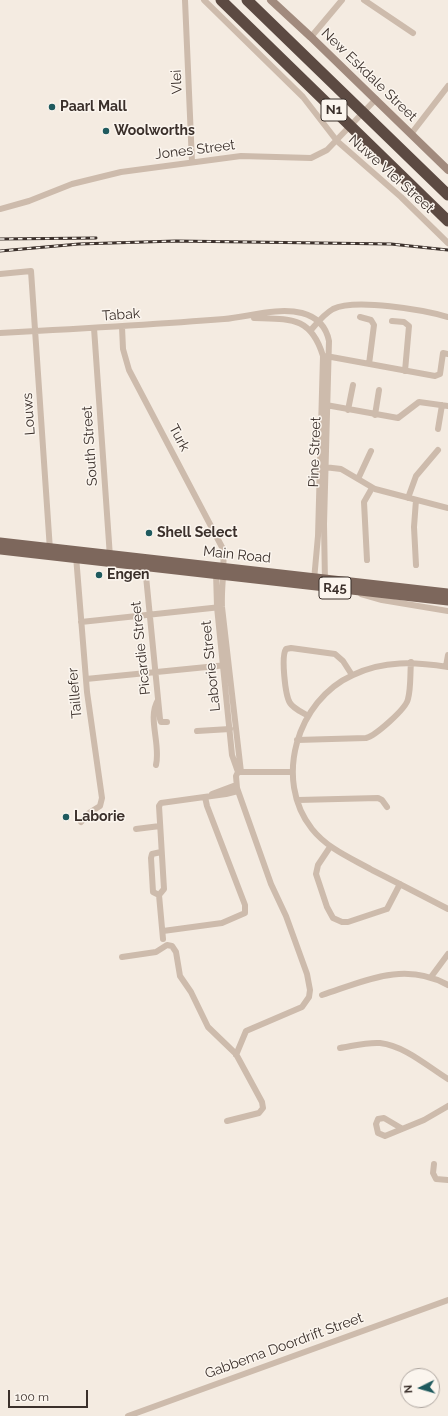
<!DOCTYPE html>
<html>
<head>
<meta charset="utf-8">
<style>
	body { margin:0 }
	#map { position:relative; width:448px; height:1416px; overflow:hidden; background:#f4ebe1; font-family:Raleway,sans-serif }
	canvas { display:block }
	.north { position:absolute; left:400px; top:1368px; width:40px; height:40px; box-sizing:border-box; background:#fbf5ee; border:1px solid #aea6a0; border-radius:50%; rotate:265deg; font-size:11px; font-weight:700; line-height:16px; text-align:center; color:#3b302b }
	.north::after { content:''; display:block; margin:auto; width:14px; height:18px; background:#1f5a5e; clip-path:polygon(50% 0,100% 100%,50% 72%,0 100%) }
	.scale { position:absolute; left:8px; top:1390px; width:80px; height:18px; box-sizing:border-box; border:2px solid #3b302b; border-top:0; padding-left:5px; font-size:12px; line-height:14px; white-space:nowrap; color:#3b302b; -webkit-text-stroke:3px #fbf5ee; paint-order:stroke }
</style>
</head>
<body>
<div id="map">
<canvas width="448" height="1416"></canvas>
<div class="north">N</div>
<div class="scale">100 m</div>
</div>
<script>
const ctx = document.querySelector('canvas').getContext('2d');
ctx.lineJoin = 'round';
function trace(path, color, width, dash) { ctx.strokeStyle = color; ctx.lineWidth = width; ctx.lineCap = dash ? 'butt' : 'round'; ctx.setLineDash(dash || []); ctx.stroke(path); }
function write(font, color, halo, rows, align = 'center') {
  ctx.font = font + ' Raleway,sans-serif'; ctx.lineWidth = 3; ctx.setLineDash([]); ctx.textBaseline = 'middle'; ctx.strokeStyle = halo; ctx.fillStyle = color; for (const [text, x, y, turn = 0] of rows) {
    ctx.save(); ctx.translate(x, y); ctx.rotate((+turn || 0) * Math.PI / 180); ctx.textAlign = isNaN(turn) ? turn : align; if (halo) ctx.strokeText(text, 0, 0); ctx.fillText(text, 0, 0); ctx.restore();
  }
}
trace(new Path2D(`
	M185,0L192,162
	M204,0L303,97L337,141L401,197L448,243
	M364,0L413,33
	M311,37L342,0
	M411,134L448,86
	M0,209L29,201L72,184L121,172L241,156L311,158L327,150L376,99
	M0,274L31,271L50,550
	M360,317L371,320L374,325L369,364
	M254,318C290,319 311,316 323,356L318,536L314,580
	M392,321L404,322L409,326L405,371
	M122,327L123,349L129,370L223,549C225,569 221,587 222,607L241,772
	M94,328L110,557
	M311,330C317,323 324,314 333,309C355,298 424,310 448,317
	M0,333C75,329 149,325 224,319C248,317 277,307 302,313C317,317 326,326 329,341L324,524L325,583
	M326,356L435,376L440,374L443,353L448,354
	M326,405L398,418L419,402L448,406
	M348,410L353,385
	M375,415L379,390
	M438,429L442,405
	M324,467L341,469L375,489L448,508
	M358,479L371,451
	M408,498L416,476L438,450
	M76,556L87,692L102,798L100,806L89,813L81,822
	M367,560L364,502L372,488
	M416,565L414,527L416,500
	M145,566L160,719L161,722H167
	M216,572L217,607L232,755L238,772
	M361,594L382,600L448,611
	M81,622L221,607
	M446,666L448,655
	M448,667C415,662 384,660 353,675C297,700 273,780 312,829C328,849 351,858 372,870C398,883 423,896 448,909
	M86,679L227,665
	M308,716C302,712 294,709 290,703C285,695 281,656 286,649L291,648L335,654L343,661L352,675
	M197,731L230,729
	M297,740L366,738C375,736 406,709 408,699C411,688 410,674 411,662
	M156,765C161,744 147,718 158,700
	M241,772H292
	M212,794L236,785
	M298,800L378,798L382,800L387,807
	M136,829L160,826
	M330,847L318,865L316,874L327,907L333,918L342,922H348L387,909L400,884
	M159,895L164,889L159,806L161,803L226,794L238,791
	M159,895L153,892L151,858L152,854L161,852
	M159,895L163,939
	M163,931L222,923L245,913V905L207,806L205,797
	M122,957L156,952L167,945L172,946L176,952L180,976L191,992L208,1027L236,1054L262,1102L263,1108L259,1113L227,1121
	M431,977L448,954
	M322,995C365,981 404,961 448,985
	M340,1048C353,1046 367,1042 380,1043C405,1046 427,1066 448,1079
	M236,1055L246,1031L302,1007L309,997L310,990L307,974L286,916L271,884L237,788L236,776L238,772H241
	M401,1128L384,1118L378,1119L376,1124L378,1133L385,1136L424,1120L448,1106
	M434,1164L433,1173L436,1179L448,1180
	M128,1416L448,1300`), '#cdbbac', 6);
trace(new Path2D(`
	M271,0L311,37L448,170`), '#a18a7d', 8);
trace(new Path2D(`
	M0,542L448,593
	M0,550L448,601`), '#7d675c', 9);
trace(new Path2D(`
	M221,0L448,221
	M247,0L448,195`), '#5c4a42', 11);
const rail = new Path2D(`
	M0,239L96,238
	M0,251L79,244L176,241L391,244L448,250`);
trace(rail, '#3b302b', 3);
trace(rail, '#fbf5ee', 1.5, [4.5]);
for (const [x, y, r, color] of [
	[52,107,4,"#1f5a5e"],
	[106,131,4,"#1f5a5e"],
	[149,533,4,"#1f5a5e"],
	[99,575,4,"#1f5a5e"],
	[66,817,4,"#1f5a5e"]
]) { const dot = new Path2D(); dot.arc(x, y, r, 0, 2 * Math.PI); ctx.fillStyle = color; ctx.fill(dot); trace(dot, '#fbf5ee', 1.5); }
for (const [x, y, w] of [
	[334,110,26],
	[335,588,32]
]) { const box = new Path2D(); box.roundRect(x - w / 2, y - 11, w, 22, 3); ctx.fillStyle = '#fbf5ee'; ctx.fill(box); trace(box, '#3b302b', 1); }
write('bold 13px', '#3b302b', null, [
	["N1",334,110],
	["R45",335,588]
]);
write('14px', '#3b302b', '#fbf5ee', [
	["New Eskdale Street",369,75,44],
	["Vlei",177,82,-93],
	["Jones Street",195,150,-7],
	["Nuwe Vlei Street",391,174,42],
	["Tabak",121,315,-4],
	["Louws",29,414,-94],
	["Turk",179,438,62],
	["South Street",90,446,-94],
	["Pine Street",315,452,-88],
	["Main Road",237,555,6],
	["Picardie Street",141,648,-96],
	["Laborie Street",211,666,-96],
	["Taillefer",75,693,-95],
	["Gabbema Doordrift Street",284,1346,-20]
]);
write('bold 14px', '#3b302b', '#fbf5ee', [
	["Paarl Mall",60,107],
	["Woolworths",114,131],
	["Shell Select",157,533],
	["Engen",107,575],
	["Laborie",74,817]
], 'left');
</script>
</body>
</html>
